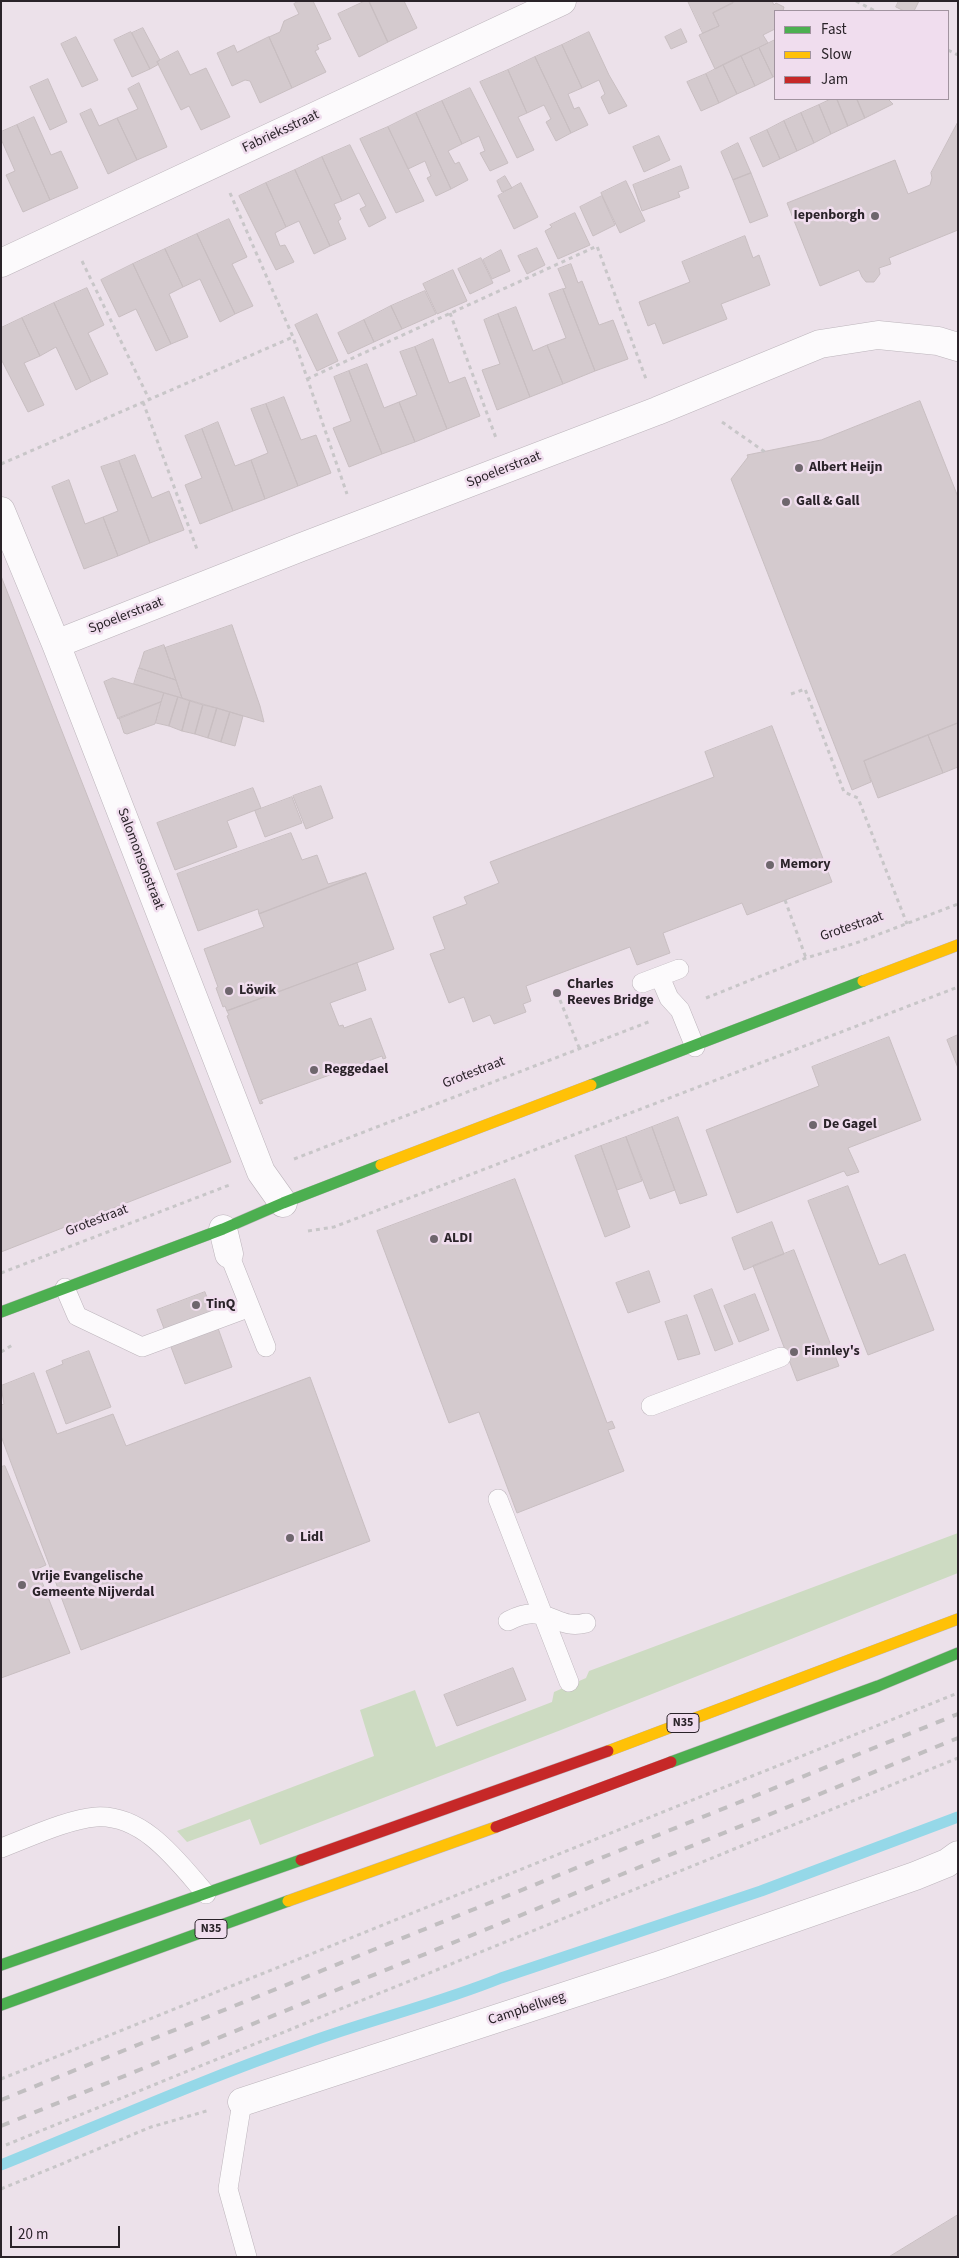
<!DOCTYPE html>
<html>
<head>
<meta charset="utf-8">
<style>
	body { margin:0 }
	#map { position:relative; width:959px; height:2258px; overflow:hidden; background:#ece1ea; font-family:"Source Sans 3",sans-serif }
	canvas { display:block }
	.frame { position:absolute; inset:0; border:2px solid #2a2329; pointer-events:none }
	.legend { position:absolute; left:774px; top:10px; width:175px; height:90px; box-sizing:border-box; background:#f0ddee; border:1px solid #a1939f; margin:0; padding:6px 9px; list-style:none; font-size:15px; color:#2a2329 }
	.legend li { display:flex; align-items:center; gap:10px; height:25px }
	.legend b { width:25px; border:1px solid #a1939f }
	.scale { position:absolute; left:10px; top:2226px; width:110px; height:22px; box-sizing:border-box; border:2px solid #2a2329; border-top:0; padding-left:6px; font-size:15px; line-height:18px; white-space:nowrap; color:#2a2329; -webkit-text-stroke:4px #f0ddee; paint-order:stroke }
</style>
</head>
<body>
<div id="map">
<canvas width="959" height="2258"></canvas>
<div class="frame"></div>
<ul class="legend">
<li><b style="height:6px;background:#4caf50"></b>Fast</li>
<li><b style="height:6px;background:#ffc107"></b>Slow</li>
<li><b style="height:6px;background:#c62828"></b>Jam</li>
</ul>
<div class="scale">20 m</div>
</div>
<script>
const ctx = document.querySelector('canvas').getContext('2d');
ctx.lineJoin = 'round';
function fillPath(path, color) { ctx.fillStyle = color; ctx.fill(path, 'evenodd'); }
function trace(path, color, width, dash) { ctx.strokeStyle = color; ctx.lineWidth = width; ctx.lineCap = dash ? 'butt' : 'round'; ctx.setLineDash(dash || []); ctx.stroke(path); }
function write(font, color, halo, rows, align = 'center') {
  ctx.font = font + ' "Source Sans 3",sans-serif'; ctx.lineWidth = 5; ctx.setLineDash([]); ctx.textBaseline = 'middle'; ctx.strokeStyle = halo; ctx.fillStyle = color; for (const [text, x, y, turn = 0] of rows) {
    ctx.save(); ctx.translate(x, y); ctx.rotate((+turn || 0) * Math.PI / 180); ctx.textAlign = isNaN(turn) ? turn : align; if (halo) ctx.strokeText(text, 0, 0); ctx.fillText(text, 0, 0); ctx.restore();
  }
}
fillPath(new Path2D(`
	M958,1533V1573L561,1730L260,1845L250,1819L187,1842L177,1831L374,1756L360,1710L415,1690L436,1747L552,1702L554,1692L586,1678L589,1671Z`), '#cddbc2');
trace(new Path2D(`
	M1,2165C102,2124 201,2080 304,2044C369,2020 437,2004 501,1978L761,1891L958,1817`), '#95d8e8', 11);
const building = new Path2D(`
	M299,1H313L331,39L317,45L319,49L315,51L326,72L292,88L269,37L280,32L284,21L299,14L294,4Z
	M365,1H369L388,42L359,57L338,14Z
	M369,1H404L417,28L388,42Z
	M688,1H732L733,3L713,13L719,26L703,33Z
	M736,1H772L774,5L776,3L784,7L783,11H775V29L763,35L768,43L715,69L699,35L719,26L713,13Z
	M899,1H919L914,11H904L896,7Z
	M143,28L160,60L157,62L159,64L150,69L132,33Z
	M681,29L687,42L671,49L665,37Z
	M131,32L150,69L132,77L114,40Z
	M589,32L609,75L627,106L609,114L601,97L605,94L599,80L582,88L562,45Z
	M76,37L98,80L82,87L61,44Z
	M269,37L292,88L260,103L250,81L245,80L232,86L217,53L234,45L237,52Z
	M775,40V76L773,77L759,48Z
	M562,45L582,88L568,94L574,109L579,107L588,125L571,133L535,57Z
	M759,48L773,77L755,86L741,56Z
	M178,51L190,75L206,68L230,117L201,130L189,106L181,110L157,62Z
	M741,56L755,86L737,94L723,65Z
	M535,57L571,133L556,141L546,122L551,119L544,105L527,113L508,70Z
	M723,65L737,94L719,103L706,74Z
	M508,70L527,113L518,117L534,150L517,158L480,82Z
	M706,74L719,103L701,111L687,82Z
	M48,79L67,122L50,130L30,87Z
	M139,83L167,147L137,160L117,118L138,109L128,89Z
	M470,88L508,163L490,171L480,153L485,151L479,136L462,144L442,101Z
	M831,99H837L848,126L831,134L819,105Z
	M837,99H857L865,118L848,126Z
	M857,99H888L893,104L865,118Z
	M442,101L462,144L448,151L455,164L459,162L468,180L451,189L416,113Z
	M819,105L831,134L814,143L801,113Z
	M91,109L99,126L117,118L137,160L108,174L80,114Z
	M416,113L451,189L436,196L427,178L431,176L425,161L408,169L388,127Z
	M801,113L814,143L797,151L784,121Z
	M34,117L51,155L61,151L78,188L50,200L17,125Z
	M784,121L797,151L780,159L767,130Z
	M958,122V230L889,258L891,264L879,268L880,274L874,282H866L862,277L859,270L820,286L787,203L895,160L908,194L930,185L932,178L931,173Z
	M17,125L50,200L23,212L6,175L15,171L1,139V132Z
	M388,127L424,201L396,213L360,139Z
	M767,130L780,159L763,167L750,138Z
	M659,136L670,160L644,172L633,147Z
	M738,143L751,173L733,180L721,152Z
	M350,145L386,218L369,227L360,209L366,206L359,193L342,201L322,157Z
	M322,157L342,201L334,204L341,219L338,221L346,239L330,246L295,170Z
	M681,166L689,188L678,192L680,197L642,211L633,185Z
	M295,170L330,246L314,254L299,221L286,227L266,183Z
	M751,173L768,216L750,223L733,180Z
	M505,176L512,188L502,192L497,181Z
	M626,181L645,221L620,233L601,193Z
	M266,183L286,227L275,233L280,246L285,245L294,262L276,270L239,196Z
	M521,183L538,217L514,229L498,196Z
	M602,196L615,225L593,236L580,207Z
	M575,213L590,245L558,259L545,231L552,227L550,225Z
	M229,219L247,257L232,264L253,306L235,314L197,234Z
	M197,234L235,314L220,322L200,279L183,287L165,249Z
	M745,236L753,258L759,255L770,285L721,304L727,319L663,344L655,323L648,326L639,302L690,282L682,262Z
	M537,248L545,265L527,274L518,256Z
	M165,249L183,287L169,294L188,337L171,344L133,264Z
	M501,250L510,271L492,279L483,260Z
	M481,258L493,283L470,294L458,269Z
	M133,264L171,344L156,351L136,309L119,317L101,280Z
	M571,264L578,283L582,281L599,325L613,320L628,359L595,371L563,289L566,288L558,269Z
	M453,270L467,301L437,314L423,284Z
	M87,288L104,325L88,333L108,374L91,382L54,303Z
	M563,289L595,371L563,384L547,345L566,338L549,294Z
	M425,291L436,314L402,329L391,306Z
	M54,303L91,382L76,390L56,347L40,356L22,318Z
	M391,306L402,329L374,342L364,320Z
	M516,307L533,351L547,345L563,384L530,397L498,314Z
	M317,314L338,361L317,371L295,325Z
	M498,314L530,397L497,410L482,370L500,364L484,320Z
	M22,318L40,356L24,363L44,405L28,412L1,359V328Z
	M364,320L374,342L348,354L338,333Z
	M433,339L449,383L465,377L480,416L447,429L415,347Z
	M415,347L447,429L415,442L399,402L417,395L400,352Z
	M367,364L384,408L399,402L415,442L382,454L349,371Z
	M349,371L382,454L349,467L333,428L351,421L334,377Z
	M284,397L301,440L316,435L331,473L298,486L266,404Z
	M920,401L958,497V723L864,761L871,782L852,790L731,479L748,457L747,455L821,440Z
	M266,404L298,486L265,499L251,460L268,453L251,409Z
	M218,422L235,466L251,460L265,499L233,511L202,429Z
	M202,429L233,511L200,524L185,485L202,478L185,436Z
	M135,455L152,498L169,491L184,530L150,543L119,461Z
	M119,461L150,543L118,556L103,517L118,511L101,467Z
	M69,480L85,524L103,517L118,556L84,569L52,487Z
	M1,576L231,1162L1,1252Z
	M232,625L260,706L264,722L182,698L165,648Z
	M164,645L165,648L176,680L139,668L144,652Z
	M139,668L176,680L182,698L134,684Z
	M113,678L164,693L161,702L118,719L104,682Z
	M164,693L178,697L169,726L156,723Z
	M178,697L190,701L182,731L169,726Z
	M190,701L203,705L195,734L182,731Z
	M161,702L155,724L127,734L124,733L119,718Z
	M203,705L217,708L208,738L195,734Z
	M217,708L230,712L221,742L208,738Z
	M230,712L243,716L235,746L221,742Z
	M958,723V767L943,773L928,735Z
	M772,726L832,882L747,915L742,903L663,933L670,953L637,965L630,947L526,986L531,1001L523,1004L526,1012L494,1024L490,1015L473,1022L464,997L449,1003L430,954L445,949L433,917L467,904L464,897L499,883L490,862L714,777L705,752Z
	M928,735L943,773L878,798L864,761Z
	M321,786L333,818L306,829L293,796Z
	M253,788L261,808L227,821L237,847L175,870L157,823Z
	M292,797L302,823L265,837L255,811Z
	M291,833L302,860L317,855L328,884L366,873L259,914L258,909L198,931L177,874Z
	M366,873L394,949L227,1011L225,1006L223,1007L216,988L218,987L204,949L264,927L259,914Z
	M357,963L366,990L330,1003L339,1026L343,1025L344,1028L371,1018L386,1058L383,1059L382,1056L261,1100L263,1103L260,1104L227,1016L229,1015L227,1011Z
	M958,1035V1068L947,1040Z
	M889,1037L921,1120L848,1148L859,1172L847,1176L844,1171L737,1213L706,1130L819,1086L812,1067Z
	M678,1117L707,1195L680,1204L652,1127Z
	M652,1127L675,1190L650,1199L626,1137Z
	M626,1137L642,1181L617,1190L601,1146Z
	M601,1146L630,1227L605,1237L575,1156Z
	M515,1179L607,1423L612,1421L615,1428L608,1430L624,1471L517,1513L479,1412L449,1423L377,1231Z
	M848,1186L879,1265L905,1254L934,1330L868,1355L808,1201Z
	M772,1222L784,1254L744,1270L732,1238Z
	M794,1250L839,1366L797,1381L753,1266Z
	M649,1271L660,1302L628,1313L616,1283Z
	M712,1289L733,1344L715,1351L694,1296Z
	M205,1292L232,1367L185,1384L157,1310Z
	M755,1294L769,1330L739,1342L724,1306Z
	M687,1315L700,1354L678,1360L665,1322Z
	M89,1351L111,1407L66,1424L46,1371L63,1364L62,1361Z
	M34,1373L57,1434L113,1414L126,1446L310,1377L370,1541L81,1650L1,1436V1405L4,1404L1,1386Z
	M5,1466L46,1565L37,1569L70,1653L1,1678V1467Z
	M513,1668L526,1700L457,1726L444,1695Z
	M958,2215V2257H889Z`);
fillPath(building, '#d4cace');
trace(building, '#c8bec1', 1);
const lane = new Path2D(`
	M660,977L669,998L680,1010L695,1047
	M642,983L679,969
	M229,1254L266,1347
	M65,1288L77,1316L142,1347L250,1307
	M651,1406L781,1357
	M498,1499L569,1682
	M508,1621C516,1617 526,1613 535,1614C555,1615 563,1629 586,1623
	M1,1848C28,1838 68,1819 96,1817C144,1814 178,1862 206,1894
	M242,2102L228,2189L247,2257`);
const street = new Path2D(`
	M1,263L562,1
	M1,511L56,644L261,1172L283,1203
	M56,644L299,548L657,411L820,344L878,335L938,341L958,347
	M223,1229L229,1254
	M242,2102L660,1965L915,1876L947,1863L958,1855`);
const fast = new Path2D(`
	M591,1085L863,981
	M1,1312L223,1229L283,1203L381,1165
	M671,1762L878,1686L958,1653
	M1,1965L301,1860
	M1,2005L288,1901`);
const slow = new Path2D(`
	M863,981L958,945
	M381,1165L591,1085
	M608,1751L958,1619
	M288,1901L496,1827`);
const jam = new Path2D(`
	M496,1827L671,1762
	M301,1860L608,1751`);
trace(lane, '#bcb4bb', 20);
trace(street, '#bcb4bb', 29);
trace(fast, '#bcb4bb', 12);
trace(slow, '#bcb4bb', 12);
trace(jam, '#bcb4bb', 12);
trace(new Path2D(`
	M856,1L875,11
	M948,50L958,55
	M230,193L293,337L347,494
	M82,261L149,399
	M450,313L496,438
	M307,379L597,246L646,379
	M143,402L198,552
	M722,422L765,452
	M1,464L293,337
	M791,694L805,689L844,792L858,798L907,924
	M785,900L806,958
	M706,998L806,958L856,943L958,904
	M560,1000L580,1050
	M294,1159L651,1021
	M308,1231L334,1227L958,987
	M1,1273L232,1184
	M1,1352L14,1344
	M1,2079L958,1693
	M6,2145L958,1758
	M1,2189L151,2127L210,2110`), '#c8c6c8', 3, [4, 4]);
trace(lane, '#fcfafc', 19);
trace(street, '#fcfafc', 28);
trace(fast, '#4caf50', 11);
trace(slow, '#ffc107', 11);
trace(jam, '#c62828', 11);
trace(new Path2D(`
	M1,2100L958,1714
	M1,2126L958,1738`), '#c1bec0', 4, [9, 9]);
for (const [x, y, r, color] of [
	[875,216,5,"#6e666d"],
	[799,468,5,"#6e666d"],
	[786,502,5,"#6e666d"],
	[770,865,5,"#6e666d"],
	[229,991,5,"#6e666d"],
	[557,993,5,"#6e666d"],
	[314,1070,5,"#6e666d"],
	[813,1125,5,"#6e666d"],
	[434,1239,5,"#6e666d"],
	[196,1305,5,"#6e666d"],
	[794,1352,5,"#6e666d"],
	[290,1538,5,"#6e666d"],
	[22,1585,5,"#6e666d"]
]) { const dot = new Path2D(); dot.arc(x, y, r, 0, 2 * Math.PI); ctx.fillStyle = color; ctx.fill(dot); trace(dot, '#f0ddee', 2); }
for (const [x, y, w] of [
	[683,1723,32],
	[211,1929,32]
]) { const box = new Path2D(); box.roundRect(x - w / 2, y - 9.5, w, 19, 4); ctx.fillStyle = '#f0ddee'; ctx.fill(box); trace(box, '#2a2329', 1); }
write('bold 12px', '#2a2329', null, [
	["N35",683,1723],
	["N35",211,1929]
]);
write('14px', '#2a2329', '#f0ddee', [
	["Fabrieksstraat",281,132,-25],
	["Spoelerstraat",504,470,-21],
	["Spoelerstraat",126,616,-21],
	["Salomonsonstraat",140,859,69],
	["Grotestraat",852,927,-19],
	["Grotestraat",474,1073,-21],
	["Grotestraat",97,1221,-21],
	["Campbellweg",527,2009,-18]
]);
write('bold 14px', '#2a2329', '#f0ddee', [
	["Iepenborgh",865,216,"right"],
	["Albert Heijn",809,468],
	["Gall & Gall",796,502],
	["Memory",780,865],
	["Charles",567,985],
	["Reeves Bridge",567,1001],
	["Löwik",239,991],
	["Reggedael",324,1070],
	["De Gagel",823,1125],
	["ALDI",444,1239],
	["TinQ",206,1305],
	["Finnley's",804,1352],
	["Lidl",300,1538],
	["Vrije Evangelische",32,1577],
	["Gemeente Nijverdal",32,1593]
], 'left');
</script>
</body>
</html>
